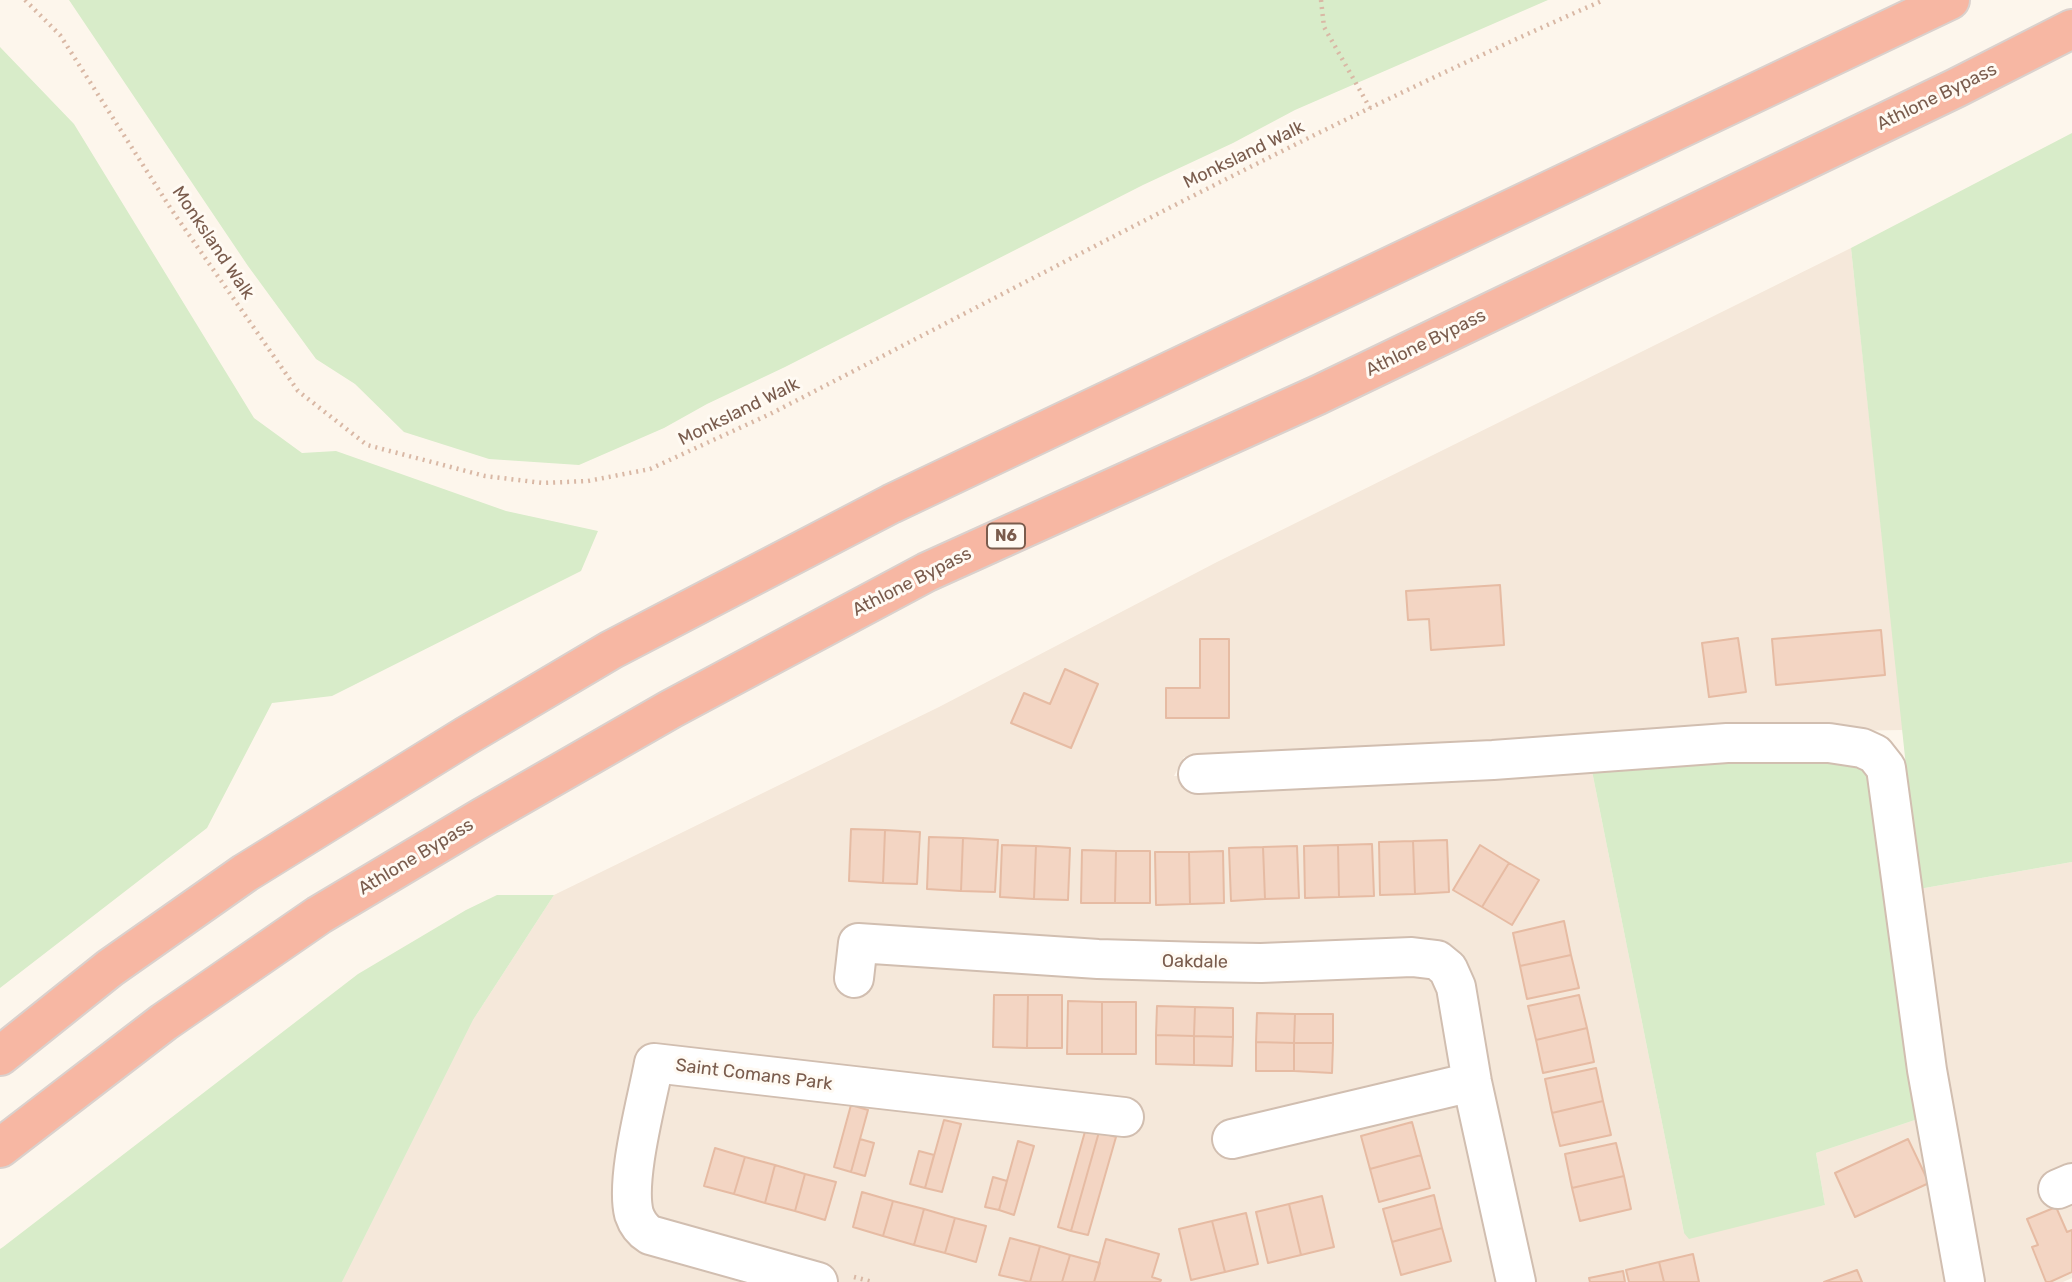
<!DOCTYPE html>
<html>
<head>
<meta charset="utf-8">
<style>
	body { margin:0 }
	canvas { display:block; background:#fdf6ec }
</style>
</head>
<body>
<canvas width="2072" height="1282"></canvas>
<script>
const ctx = document.querySelector('canvas').getContext('2d');
ctx.lineJoin = 'round';
function fillPath(path, color) { ctx.fillStyle = color; ctx.fill(path, 'evenodd'); }
function trace(path, color, width, dash) { ctx.strokeStyle = color; ctx.lineWidth = width; ctx.lineCap = dash ? 'butt' : 'round'; ctx.setLineDash(dash || []); ctx.stroke(path); }
function write(font, color, halo, rows, align = 'center') {
  ctx.font = font + ' Rubik,sans-serif'; ctx.lineWidth = 6; ctx.setLineDash([]); ctx.textBaseline = 'middle'; ctx.strokeStyle = halo; ctx.fillStyle = color; for (const [text, x, y, turn = 0] of rows) {
    ctx.save(); ctx.translate(x, y); ctx.rotate((+turn || 0) * Math.PI / 180); ctx.textAlign = isNaN(turn) ? turn : align; if (halo) ctx.strokeText(text, 0, 0); ctx.fillText(text, 0, 0); ctx.restore();
  }
}
fillPath(new Path2D(`
	M1851,248L1903,730L1676,734L1250,756L1184,757L1174,776L1592,771L1684,1233L1825,1205L1816,1153L1921,1118L1950,1282H342L473,1020L554,895L939,707L1217,562Z
	M2072,862V1278L2063,1282H1980L1919,889Z`), '#f5e8da');
fillPath(new Path2D(`
	M69,0H1548L1295,110L1233,143L1143,185L785,367L707,404L664,428L579,465L489,459L404,432L355,384L316,359L248,266Z
	M0,47L74,124L254,418L302,453L336,451L506,511L598,531L581,571L332,696L272,703L207,828L0,988Z
	M2072,133V862L1919,889L1851,248Z
	M1686,760H1849L1865,771L1880,786L1921,1118L1816,1153L1825,1205L1689,1239L1684,1233L1592,771Z
	M497,895H554L473,1020L342,1282H0V1249L3,1247L358,974L466,910Z`), '#d8ecc9');
const building = new Path2D(`
	M1500,585L1504,645L1431,650L1429,619L1408,620L1406,591Z
	M1881,630L1885,675L1776,685L1772,639Z
	M1738,638L1746,692L1709,697L1702,643Z
	M1200,639H1229V718H1166V688H1200Z
	M1065,669L1098,684L1071,748L1011,723L1024,693L1050,704Z
	M851,829L885,830L883,883L849,881Z
	M885,830L920,832L917,884L883,883Z
	M929,837L963,838L961,891L927,889Z
	M963,838L998,840L995,892L961,891Z
	M1447,840L1449,892L1415,894L1413,841Z
	M1413,841L1415,894L1380,895L1379,842Z
	M1372,844L1374,896L1339,897L1338,845Z
	M1002,845L1036,846L1034,899L1000,897Z
	M1338,845L1339,897L1305,898L1304,846Z
	M1480,845L1509,863L1482,907L1453,890Z
	M1036,846L1070,848L1068,900L1034,899Z
	M1297,846L1299,898L1265,899L1263,847Z
	M1263,847L1265,899L1231,901L1229,848Z
	M1082,850L1116,851L1115,903H1081Z
	M1116,851H1150V903H1115Z
	M1223,851L1224,903L1190,904L1189,852Z
	M1155,852H1189L1190,904L1156,905Z
	M1509,863L1539,880L1512,925L1482,907Z
	M1564,921L1571,955L1520,966L1513,933Z
	M1571,955L1579,988L1527,999L1520,966Z
	M994,995H1028L1027,1048L993,1047Z
	M1028,995H1062V1048H1027Z
	M1579,995L1587,1028L1536,1040L1528,1006Z
	M1068,1001L1102,1002V1054H1067Z
	M1102,1002H1136V1054H1102Z
	M1157,1006L1195,1007L1194,1036L1156,1035Z
	M1195,1007L1233,1008V1037L1194,1036Z
	M1257,1013L1295,1014L1294,1043L1256,1042Z
	M1295,1014H1333V1043H1294Z
	M1587,1028L1594,1062L1543,1073L1536,1040Z
	M1156,1035L1194,1036V1065L1156,1064Z
	M1194,1036L1233,1037L1232,1066L1194,1065Z
	M1256,1042L1294,1043V1071H1256Z
	M1294,1043H1333L1332,1073L1294,1071Z
	M1596,1068L1603,1101L1552,1113L1545,1079Z
	M1603,1101L1611,1135L1560,1146L1552,1113Z
	M851,1105L868,1110L851,1172L834,1167Z
	M944,1120L961,1124L942,1192L925,1188Z
	M1412,1122L1421,1155L1370,1169L1361,1136Z
	M1086,1128L1099,1132L1071,1231L1058,1227Z
	M1099,1132L1116,1137L1088,1235L1071,1231Z
	M860,1139L874,1143L865,1176L851,1172Z
	M1908,1139L1929,1183L1855,1217L1835,1173Z
	M1018,1141L1034,1146L1014,1215L999,1210Z
	M1616,1143L1624,1176L1572,1188L1565,1154Z
	M715,1148L745,1157L734,1194L704,1186Z
	M919,1151L934,1155L925,1188L910,1184Z
	M1421,1155L1430,1188L1379,1202L1370,1169Z
	M745,1157L775,1165L765,1203L734,1194Z
	M775,1165L805,1174L795,1211L765,1203Z
	M805,1174L836,1182L825,1220L795,1211Z
	M1624,1176L1631,1209L1580,1221L1572,1188Z
	M993,1177L1007,1181L999,1210L985,1207Z
	M862,1192L893,1201L883,1236L853,1227Z
	M1434,1195L1442,1228L1392,1242L1383,1209Z
	M1322,1196L1334,1247L1301,1255L1289,1204Z
	M893,1201L924,1209L914,1245L883,1236Z
	M1289,1204L1301,1255L1268,1263L1256,1212Z
	M2056,1207L2067,1232L2072,1230V1272L2050,1282H2046L2032,1247L2038,1245L2027,1219Z
	M924,1209L955,1218L945,1253L914,1245Z
	M1246,1213L1258,1264L1225,1272L1212,1221Z
	M955,1218L986,1226L976,1262L945,1253Z
	M1212,1221L1225,1272L1191,1280L1179,1229Z
	M1442,1228L1451,1261L1401,1275L1392,1242Z
	M1010,1238L1040,1246L1030,1282L999,1275Z
	M1106,1239L1159,1254L1152,1277L1161,1280L1160,1282H1094Z
	M1040,1246L1070,1255L1062,1282H1030Z
	M1693,1254L1699,1282H1664L1659,1262Z
	M1070,1255L1100,1263L1094,1282H1062Z
	M1659,1262L1664,1282H1629L1626,1270Z
	M1857,1270L1862,1282H1824Z
	M1623,1271L1625,1282H1590L1589,1278Z`);
fillPath(building, '#f3d5c3');
trace(building, '#e6bba3', 2);
const minor = new Path2D(`
	M1198,774L1493,760L1727,743H1829L1862,748L1875,754L1886,768L1927,1070L1965,1282
	M854,978L858,943L1098,959L1203,962L1261,963L1412,957L1437,960L1448,969L1456,987L1472,1082L1516,1282
	M1232,1139L1472,1082
	M2058,1189L2072,1183
	M818,1282L650,1235C642,1230 637,1223 634,1214C625,1179 647,1101 654,1063L1124,1117`);
const highway = new Path2D(`
	M0,1056L110,968L245,873L466,736L611,650L891,504L1950,0
	M0,1148L164,1022L319,915L483,817L671,709L927,572L1318,395L1956,88L2072,29`);
trace(minor, '#d1beb0', 42);
trace(highway, '#dad1cd', 42);
trace(new Path2D(`
	M25,0L60,35L171,209L298,391L367,445L485,476L543,483L588,481L650,469L770,414C1046,273 1319,124 1604,0
	M1321,0L1324,27L1370,108
	M854,1277L873,1282`), '#d9b8a5', 4.5, [2, 5]);
trace(minor, '#fff', 38);
trace(highway, '#f7b7a3', 38);
for (const [x, y, w] of [
	[1006,536,38]
]) { const box = new Path2D(); box.roundRect(x - w / 2, y - 12.5, w, 25, 5); ctx.fillStyle = '#fffaf3'; ctx.fill(box); trace(box, '#7a5c4d', 2); }
write('bold 16px', '#7a5c4d', null, [
	["N6",1006,536]
]);
write('18px', '#7a5c4d', '#fffaf3', [
	["Athlone Bypass",1937,97,-26],
	["Monksland Walk",1244,155,-26],
	["Monksland Walk",213,243,56],
	["Athlone Bypass",1426,343,-26],
	["Monksland Walk",739,412,-26],
	["Athlone Bypass",912,582,-27],
	["Athlone Bypass",416,857,-31],
	["Oakdale",1195,962,1],
	["Saint Comans Park",754,1075,7]
]);
</script>
</body>
</html>
